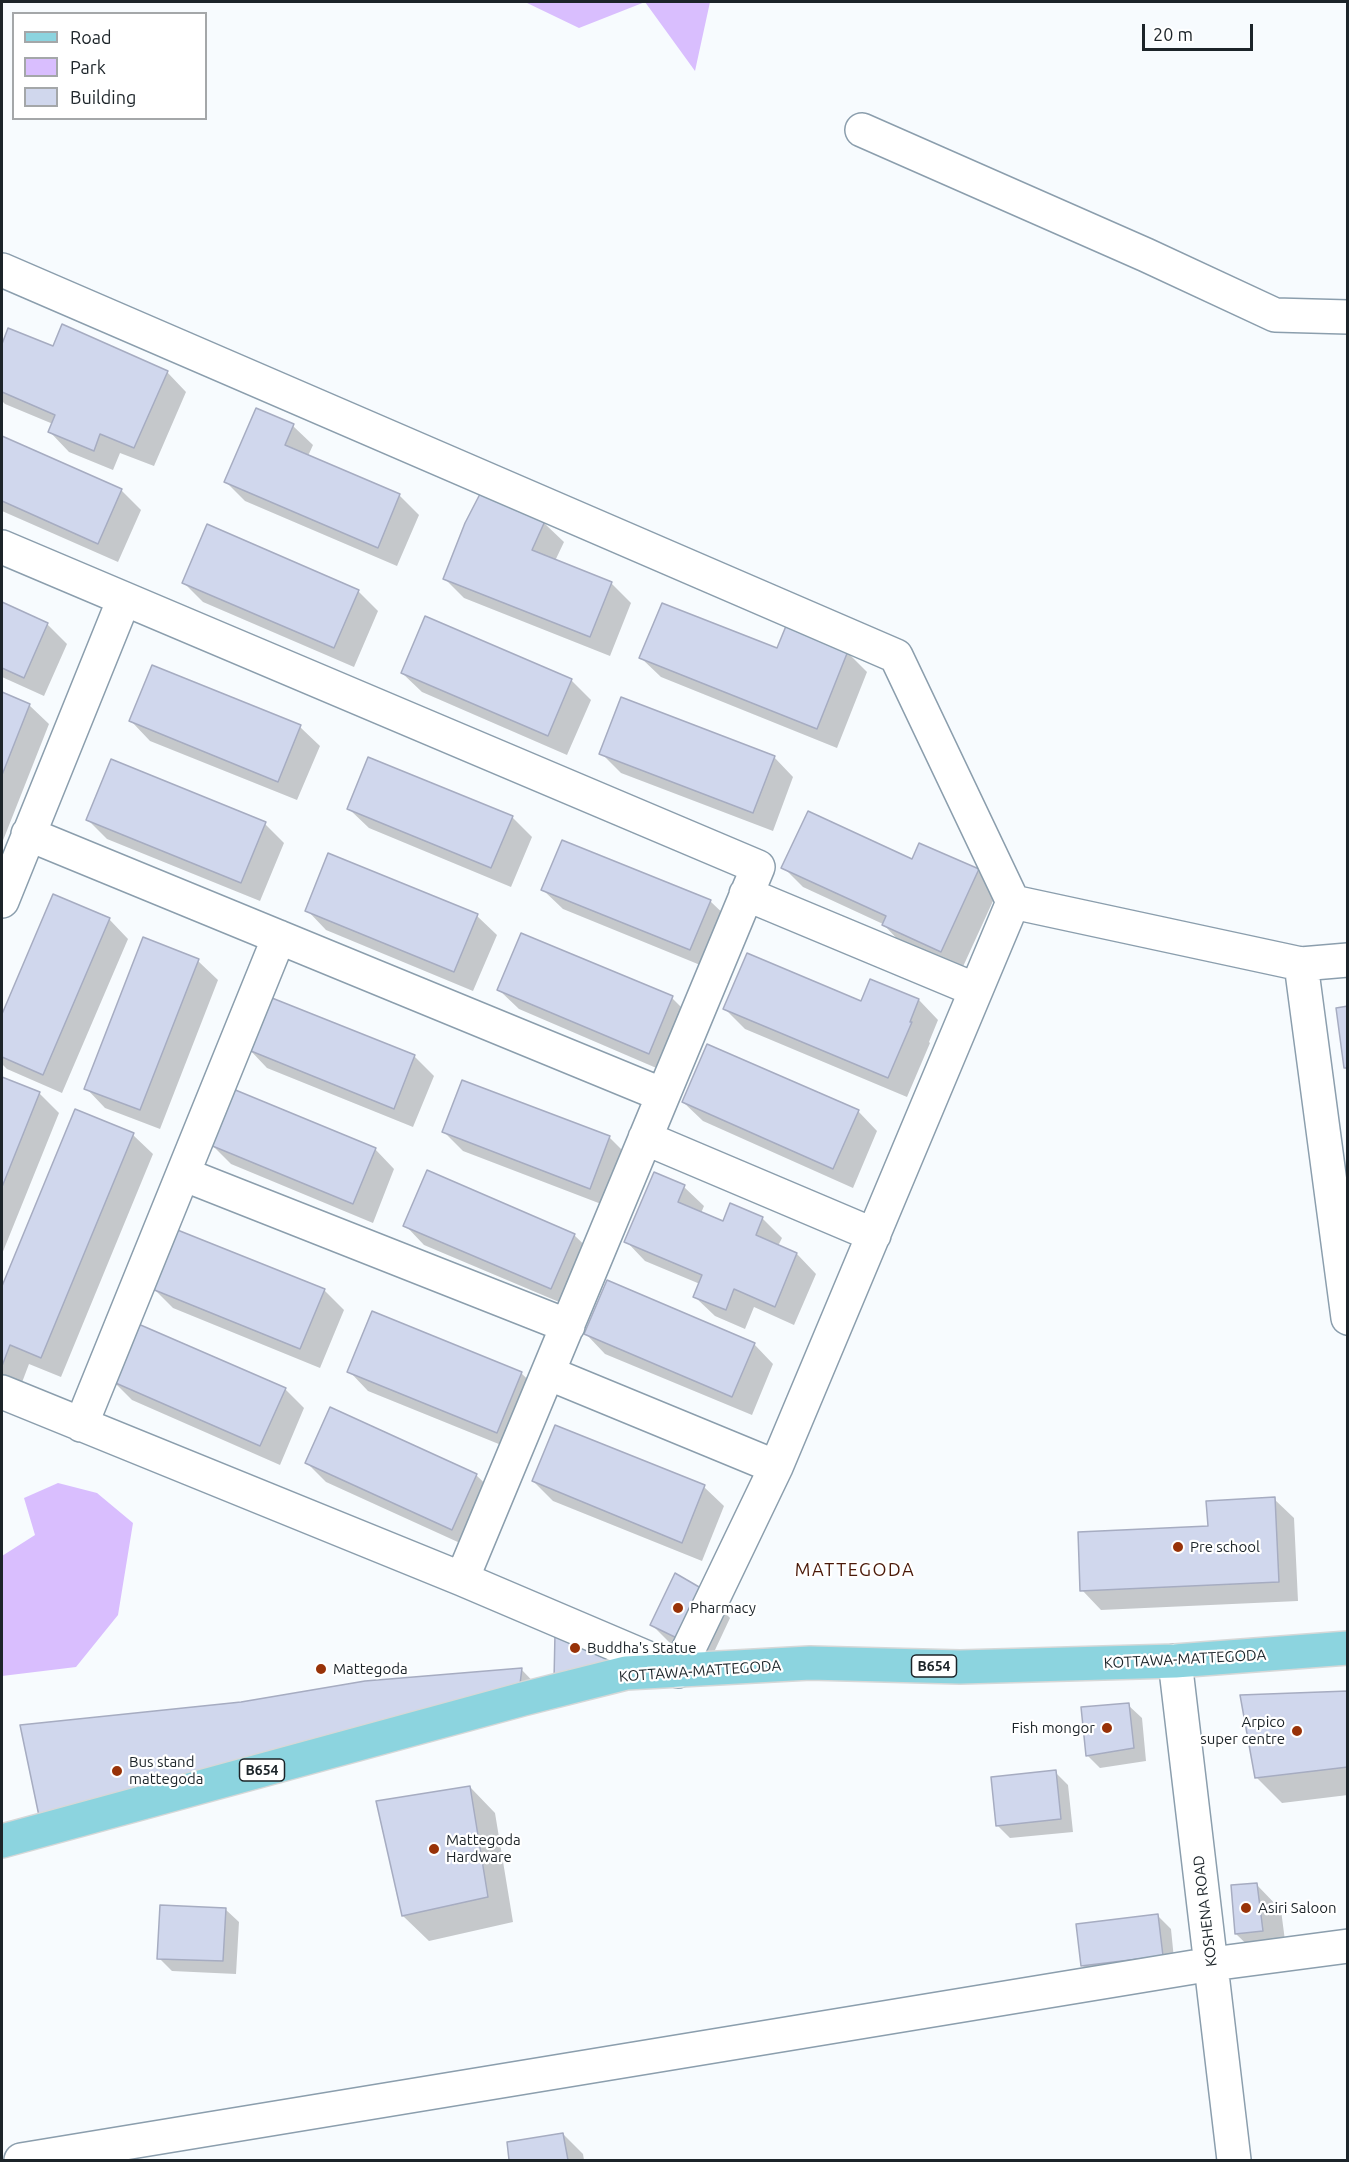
<!DOCTYPE html>
<html>
<head>
<meta charset="utf-8">
<style>
	body { margin:0 }
	#map { position:relative; width:1349px; height:2162px; overflow:hidden; background:#f7fbfe; font-family:Ubuntu,sans-serif }
	canvas { display:block }
	.frame { position:absolute; inset:0; border:3px solid #1c2429; pointer-events:none }
	.legend { position:absolute; left:12px; top:12px; width:195px; height:108px; box-sizing:border-box; background:#fff; border:2px solid #a4a7a9; margin:0; padding:8px 10px; list-style:none; font-size:18px; color:#1c2429 }
	.legend li { display:flex; align-items:center; gap:12px; height:30px }
	.legend b { width:30px; border:2px solid #a4a7a9 }
	.scale { position:absolute; left:1142px; top:24px; width:111px; height:27px; box-sizing:border-box; border:3px solid #1c2429; border-top:0; padding-left:8px; font-size:18px; line-height:21px; white-space:nowrap; color:#1c2429; -webkit-text-stroke:4px #fff; paint-order:stroke }
</style>
</head>
<body>
<div id="map">
<canvas width="1349" height="2162"></canvas>
<div class="frame"></div>
<ul class="legend">
<li><b style="height:8px;background:#8cd4df"></b>Road</li>
<li><b style="height:16px;background:#d9befe"></b>Park</li>
<li><b style="height:16px;background:#d0d7ed"></b>Building</li>
</ul>
<div class="scale">20 m</div>
</div>
<script>
const ctx = document.querySelector('canvas').getContext('2d');
ctx.lineJoin = 'round';
function fillPath(path, color) { ctx.fillStyle = color; ctx.fill(path, 'evenodd'); }
function trace(path, color, width, dash) { ctx.strokeStyle = color; ctx.lineWidth = width; ctx.lineCap = dash ? 'butt' : 'round'; ctx.setLineDash(dash || []); ctx.stroke(path); }
function write(font, color, halo, rows, align = 'center') {
  ctx.font = font + ' Ubuntu,sans-serif'; ctx.lineWidth = 4.5; ctx.setLineDash([]); ctx.textBaseline = 'middle'; ctx.strokeStyle = halo; ctx.fillStyle = color; for (const [text, x, y, turn = 0] of rows) {
    ctx.save(); ctx.translate(x, y); ctx.rotate((+turn || 0) * Math.PI / 180); ctx.textAlign = isNaN(turn) ? turn : align; if (halo) ctx.strokeText(text, 0, 0); ctx.fillText(text, 0, 0); ctx.restore();
  }
}
fillPath(new Path2D(`
	M525,2H710L695,71L645,2L579,28Z
	M58,1483L97,1493L133,1523L118,1615L76,1667L2,1676V1556L35,1535L24,1498Z`), '#d9befe');
fillPath(new Path2D(`
	M9,330L54,348L167,372L186,392L154,466L120,453L113,470L69,452L50,432L53,424L5,404L2,401V347Z
	M293,426L313,445L308,456L399,495L419,515L397,566L245,501L226,482Z
	M2,437L121,490L141,510L118,562L2,511Z
	M544,523L564,542L555,561L611,583L631,603L610,656L464,598L444,578Z
	M183,582L358,591L378,611L354,667L203,602Z
	M2,604L47,624L67,644L44,696L2,677Z
	M778,650L848,653L867,672L837,748L661,677L641,658Z
	M402,673L571,680L591,700L567,755L422,692Z
	M2,694L29,705L49,724L2,843Z
	M131,721L300,727L320,746L297,800L150,741Z
	M601,753L774,757L793,777L773,831L621,773Z
	M349,809L512,817L532,837L511,887L369,828Z
	M88,820L265,824L284,843L260,901L107,839Z
	M913,861L978,871L998,890L961,971L903,945L883,924L803,887L783,867Z
	M543,890L710,901L730,920L710,969L563,909Z
	M53,896L109,919L128,939L62,1093L7,1069L2,1064V1018Z
	M307,910L477,916L497,935L473,991L326,930Z
	M198,961L218,980L160,1129L105,1108L86,1088Z
	M499,990L672,998L691,1017L668,1073L519,1009Z
	M919,1000L938,1020L929,1042L930,1043L907,1097L745,1029L725,1009Z
	M248,1048L414,1056L434,1076L413,1127L267,1068Z
	M2,1078L39,1093L59,1113L2,1254Z
	M683,1102L858,1111L877,1131L853,1188L703,1121Z
	M75,1111L133,1135L153,1154L61,1377L29,1364L21,1385L2,1377V1290Z
	M444,1132L609,1137L629,1157L609,1207L463,1151Z
	M212,1145L375,1149L394,1169L373,1223L231,1164Z
	M654,1174L684,1187L704,1206L701,1213L724,1223L762,1218L782,1238L778,1246L797,1254L816,1274L794,1325L754,1307L745,1329L715,1316L695,1297L700,1284L645,1261L626,1241Z
	M405,1225L574,1235L594,1254L571,1307L424,1245Z
	M153,1288L324,1290L344,1310L320,1368L173,1308Z
	M586,1334L754,1344L773,1364L752,1415L605,1354Z
	M349,1371L521,1373L541,1392L516,1451L368,1391Z
	M113,1381L285,1389L304,1408L280,1465L132,1400Z
	M556,1427L704,1487L724,1506L702,1561L553,1501L533,1481Z
	M306,1462L476,1475L496,1494L471,1548L326,1482Z
	M1274,1499L1294,1518L1298,1601L1101,1610L1082,1590Z
	M705,1592L730,1618L708,1665L677,1650L652,1625Z
	M521,1669L546,1695L545,1709L66,1841L41,1815L241,1704Z
	M1348,1692V1795L1282,1803L1256,1777Z
	M1128,1705L1142,1718L1146,1761L1100,1768L1087,1755Z
	M1055,1772L1068,1785L1073,1832L1010,1838L997,1825Z
	M470,1787L495,1813L513,1922L429,1941L403,1916Z
	M1256,1884L1281,1910L1287,1956L1262,1959L1236,1934Z
	M225,1909L239,1922L236,1974L172,1971L159,1958Z
	M1158,1916L1171,1929L1175,1969L1095,1978L1082,1965Z
	M563,2134L583,2154L584,2160H511L508,2143Z`), '#0003');
const building = new Path2D(`
	M62,324L168,371L134,448L100,434L94,451L48,432L55,415L2,392V344L8,328L53,346Z
	M256,408L294,424L285,445L400,494L378,548L224,482Z
	M2,436L122,489L98,544L2,501Z
	M481,492L545,521L532,550L612,582L590,637L443,579L465,523Z
	M207,524L359,590L334,648L182,583Z
	M2,602L48,623L24,678L2,668Z
	M662,603L777,648L786,626L848,651L817,729L639,658Z
	M425,616L572,679L548,736L401,673Z
	M152,665L301,725L278,782L129,721Z
	M2,692L30,704L2,775Z
	M621,697L775,756L753,813L599,754Z
	M368,757L513,816L491,868L347,809Z
	M111,759L266,822L241,883L86,820Z
	M808,811L912,859L919,843L979,869L941,952L882,925L886,916L781,868Z
	M562,840L711,900L690,950L541,890Z
	M328,853L478,914L454,972L305,911Z
	M53,894L110,918L43,1075L2,1057V1014Z
	M521,933L673,996L649,1054L497,990Z
	M143,937L199,959L140,1110L84,1089Z
	M747,953L861,1001L870,979L919,999L910,1022H912L888,1078L723,1009Z
	M267,996L415,1055L394,1109L246,1049Z
	M1348,1006V1068H1344L1336,1008Z
	M707,1044L859,1110L833,1169L682,1102Z
	M2,1077L40,1092L2,1187Z
	M462,1080L610,1136L590,1189L442,1132Z
	M233,1089L376,1148L353,1204L210,1145Z
	M75,1109L134,1133L41,1358L10,1345L2,1366V1286Z
	M427,1170L575,1234L551,1289L403,1226Z
	M654,1172L685,1185L678,1202L723,1221L730,1203L763,1217L756,1235L797,1253L775,1307L734,1289L726,1310L693,1297L702,1275L624,1242Z
	M175,1229L325,1289L300,1349L152,1289Z
	M607,1280L755,1343L732,1397L584,1334Z
	M372,1311L522,1372L497,1433L347,1372Z
	M136,1323L286,1388L260,1446L111,1381Z
	M330,1407L477,1474L452,1530L305,1463Z
	M555,1425L705,1485L682,1543L532,1481Z
	M1275,1497L1279,1582L1080,1591L1078,1532L1208,1526L1206,1501Z
	M675,1573L706,1591L683,1641L650,1625Z
	M555,1633L633,1663L554,1680Z
	M522,1668L520,1684L39,1816L20,1725L241,1702L365,1681Z
	M1348,1691V1767L1255,1778L1240,1695Z
	M1129,1703L1134,1748L1086,1756L1081,1707Z
	M1056,1770L1061,1819L996,1826L991,1777Z
	M470,1786L488,1897L402,1916L376,1801Z
	M1257,1883L1263,1931L1235,1934L1231,1885Z
	M160,1905L226,1908L223,1961L157,1959Z
	M1158,1914L1163,1956L1081,1966L1076,1924Z
	M563,2133L568,2160H509L507,2142Z`);
fillPath(building, '#d0d7ed');
trace(building, '#a6acc1', 1.5);
const street = new Path2D(`
	M862,130L1146,255L1275,315L1348,317
	M2,270L896,656L1013,902L776,1467L678,1671L462,1579L2,1392
	M2,547L758,867L462,1579
	M28,834L663,1095
	M746,894L976,990
	M2,901L124,599
	M1013,902L1301,964
	M1348,960L1301,964L1348,1318
	M645,1138L874,1235
	M183,1174L568,1326
	M548,1373L776,1467
	M81,1425L279,937
	M1175,1661L1234,2160
	M21,2160L1212,1964L1348,1946`);
const primary = new Path2D(`
	M2,1841L523,1699L626,1673L810,1663L960,1667L1175,1661L1348,1648`);
trace(street, '#8b9ead', 36);
trace(primary, '#d6d8d8', 36);
trace(street, '#fff', 33);
trace(primary, '#8cd4df', 33);
for (const [x, y, r, color] of [
	[1178,1547,6,"#983208"],
	[678,1608,6,"#983208"],
	[575,1648,6,"#983208"],
	[321,1669,6,"#983208"],
	[1107,1728,6,"#983208"],
	[1297,1731,6,"#983208"],
	[117,1771,6,"#983208"],
	[434,1849,6,"#983208"],
	[1246,1908,6,"#983208"]
]) { const dot = new Path2D(); dot.arc(x, y, r, 0, 2 * Math.PI); ctx.fillStyle = color; ctx.fill(dot); trace(dot, '#fff', 2); }
for (const [x, y, w] of [
	[934,1666,45],
	[262,1770,45]
]) { const box = new Path2D(); box.roundRect(x - w / 2, y - 11, w, 22, 4.5); ctx.fillStyle = '#fff'; ctx.fill(box); trace(box, '#1c2429', 1.5); }
write('bold 14px', '#1c2429', null, [
	["B654",934,1666],
	["B654",262,1770]
]);
write('15px', '#1c2429', '#fff', [
	["Pre school",1190,1547],
	["Pharmacy",690,1608],
	["Buddha's Statue",587,1648],
	["Mattegoda",333,1669],
	["Arpico",1285,1722,"right"],
	["super centre",1285,1739,"right"],
	["Fish mongor",1095,1728,"right"],
	["Bus stand",129,1762],
	["mattegoda",129,1779],
	["Mattegoda",446,1840],
	["Hardware",446,1857],
	["Asiri Saloon",1258,1908]
], 'left');
write('15px', '#1c2429', '#fff', [
	["KOTTAWA-MATTEGODA",1185,1659,-3],
	["KOTTAWA-MATTEGODA",700,1671,-4],
	["KOSHENA ROAD",1205,1911,-97]
]);
ctx.letterSpacing = '1.5px';
write('18px', '#4a1807', '#fff', [
	["MATTEGODA",855,1570]
]);
ctx.letterSpacing = '0px';
</script>
</body>
</html>
